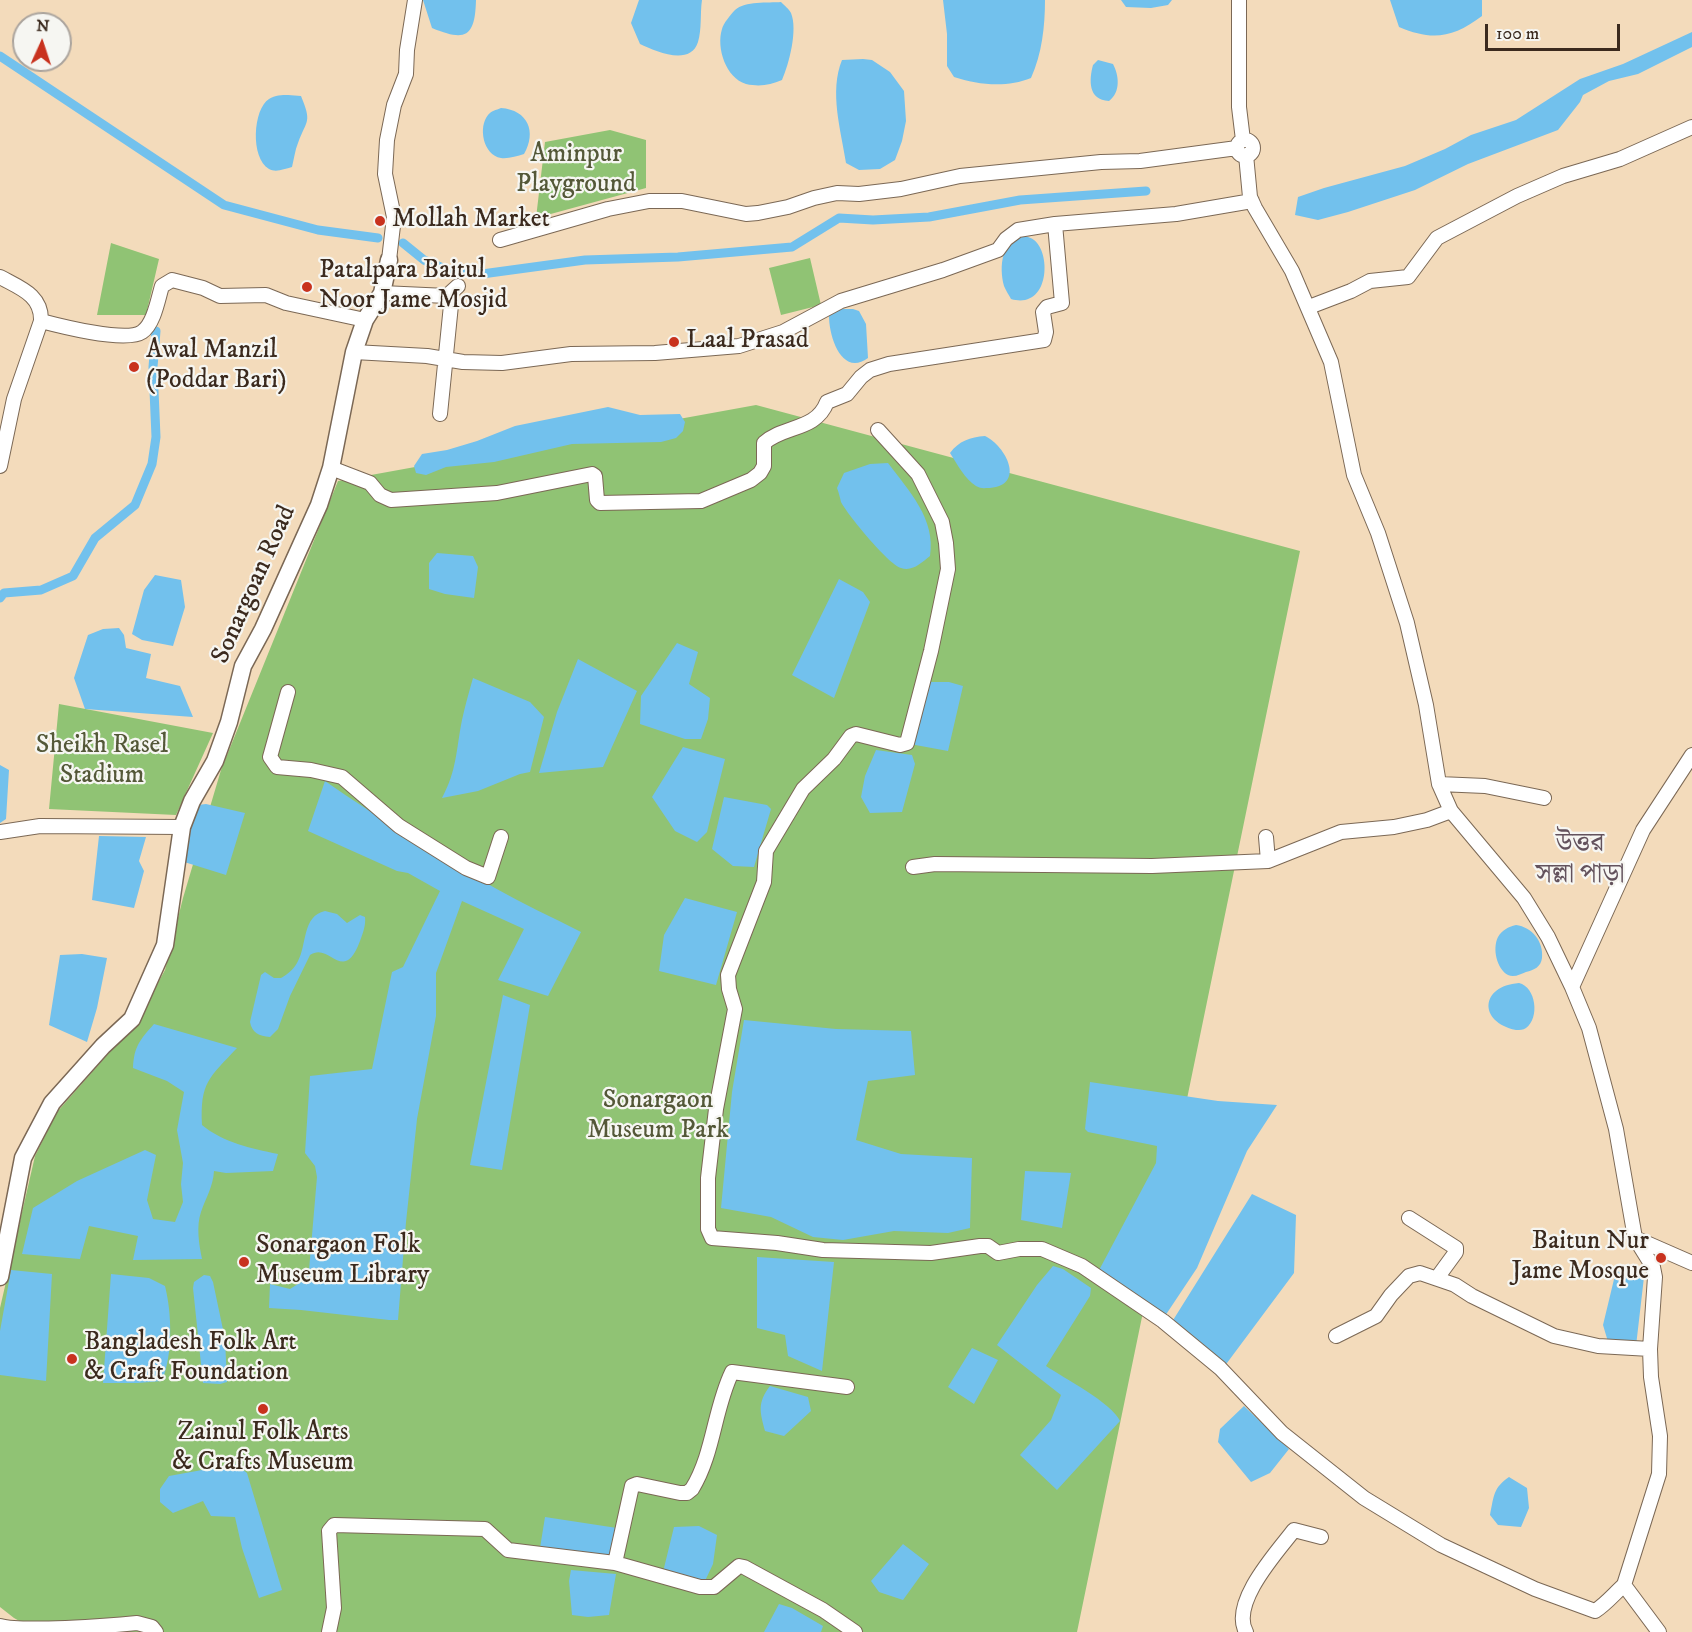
<!DOCTYPE html>
<html>
<head>
<meta charset="utf-8">
<style>
	body { margin:0 }
	#map { position:relative; width:1692px; height:1632px; overflow:hidden; background:#f3dbbb; font-family:"IM FELL DW Pica",serif }
	canvas { display:block }
	.north { position:absolute; left:12px; top:12px; width:60px; height:60px; box-sizing:border-box; background:#f6f6f2; border:2px solid #aba49d; border-radius:50%; rotate:3deg; font-size:16px; font-weight:700; line-height:24px; text-align:center; color:#3b2a1e }
	.north::after { content:''; display:block; margin:auto; width:21px; height:27px; background:#c8321e; clip-path:polygon(50% 0,100% 100%,50% 72%,0 100%) }
	.scale { position:absolute; left:1485px; top:24px; width:135px; height:27px; box-sizing:border-box; border:3px solid #3b2a1e; border-top:0; padding-left:8px; font-size:18px; line-height:21px; white-space:nowrap; color:#3b2a1e; -webkit-text-stroke:4px #f6f6f2; paint-order:stroke }
</style>
</head>
<body>
<div id="map">
<canvas width="1692" height="1632"></canvas>
<div class="north">N</div>
<div class="scale">100 m</div>
</div>
<script>
const ctx = document.querySelector('canvas').getContext('2d');
ctx.lineJoin = 'round';
function fillPath(path, color) { ctx.fillStyle = color; ctx.fill(path, 'evenodd'); }
function trace(path, color, width, dash) { ctx.strokeStyle = color; ctx.lineWidth = width; ctx.lineCap = dash ? 'butt' : 'round'; ctx.setLineDash(dash || []); ctx.stroke(path); }
function write(font, color, halo, rows, align = 'center') {
  ctx.font = font + ' "IM FELL DW Pica","Noto Serif Bengali",serif'; ctx.lineWidth = 4.5; ctx.setLineDash([]); ctx.textBaseline = 'middle'; ctx.strokeStyle = halo; ctx.fillStyle = color; for (const [text, x, y, turn = 0] of rows) {
    ctx.save(); ctx.translate(x, y); ctx.rotate((+turn || 0) * Math.PI / 180); ctx.textAlign = isNaN(turn) ? turn : align; if (halo) ctx.strokeText(text, 0, 0); ctx.fillText(text, 0, 0); ctx.restore();
  }
}
fillPath(new Path2D(`
	M610,130L646,140V188L536,218L545,142Z
	M111,243L159,259L146,315H97Z
	M810,258L821,305L781,315L769,268Z
	M756,405L1300,551L1077,1632H39L14,1618L0,1607V1308L35,1156L57,1112L137,1021L165,970L183,898L221,770L338,481Z
	M59,704L213,733L176,815L49,809Z`), '#90c374');
fillPath(new Path2D(`
	M423,0H476C475,37 466,42 432,28Z
	M639,0H702C700,13 702,29 698,42C690,67 655,51 640,44L631,23Z
	M943,0H1045C1045,26 1042,54 1031,78C1007,88 978,85 954,77L947,66V34Z
	M1121,0H1172L1168,5L1151,8L1126,7Z
	M1390,0H1482V16C1453,38 1432,41 1399,27Z
	M781,2C784,5 789,9 791,13C798,30 789,64 782,80C770,85 760,87 746,84C726,78 716,48 722,29C723,24 731,14 735,10C745,1 768,3 781,2Z
	M1692,32V47L1638,74L1609,81L1583,95L1580,102L1558,130L1468,164L1415,190L1348,212L1318,220L1295,215L1298,197L1324,188L1405,166L1445,149L1471,135L1516,120L1580,79L1623,64Z
	M863,59L872,60L890,72L904,91L906,121L902,141L895,160L880,169L859,170L846,163C841,130 829,92 842,60Z
	M1098,60L1113,64C1119,75 1121,92 1109,101C1088,100 1089,80 1093,65Z
	M288,95L301,96C312,123 307,119 298,143C295,150 294,159 292,167C284,169 276,173 269,169C250,158 253,109 269,99C275,95 282,95 288,95Z
	M501,108C528,110 537,132 524,154C517,156 508,159 501,158C483,155 478,127 488,115C491,111 496,110 501,108Z
	M1025,236C1028,237 1032,238 1034,240C1052,254 1049,310 1011,299C1009,295 1006,291 1004,286C999,267 1001,239 1025,236Z
	M839,309H853L859,311L866,324L868,358C842,377 829,337 829,316Z
	M608,407L640,415L680,414L685,422L683,431L676,438L661,442L572,444L494,462L446,467L426,475L416,473L414,466L422,454L447,450L477,441L515,426Z
	M985,436C1006,446 1026,485 990,488C984,488 981,489 976,486C965,479 957,464 950,453C959,441 970,437 985,436Z
	M888,463C909,491 936,519 930,556C922,562 913,572 901,568C888,564 847,514 841,502C840,498 839,493 837,488L844,473L870,464Z
	M437,553L473,556L478,567L474,598L445,594L429,589V563Z
	M155,575L181,580L185,607L173,646L142,640L132,634L144,590Z
	M839,579L863,592L870,602L834,698L792,675Z
	M119,628L124,635L126,648L151,654L146,678L180,686L193,717L85,709L74,678L88,635L103,629Z
	M677,643L698,652L689,684L710,698L708,719L701,739H685L640,724L641,696Z
	M578,659L637,691L603,767L539,773L557,712Z
	M473,678L530,702L544,717L530,772L520,774L478,791L442,798C457,770 456,750 462,720C465,706 469,692 473,678Z
	M924,682H949L963,686L948,751L910,744Z
	M683,747L725,759L707,832L697,842L675,831L652,797Z
	M876,750L912,755L915,764L902,812L870,813L861,797L865,776Z
	M0,765L9,770L6,819L0,823Z
	M325,781C380,819 437,855 495,888C523,904 552,917 581,932L548,996L498,980L524,929L462,901L436,973V1016L417,1119L406,1222L398,1320H389L301,1310L269,1308L270,1284L290,1289L306,1279L309,1270L317,1177L315,1166L305,1153L310,1076L372,1069L392,972L403,967L440,891L408,873L397,871L308,831Z
	M724,797L767,805L771,809L754,867L733,866L712,849Z
	M206,804L245,813L226,875L181,861L187,830L198,805Z
	M99,836L146,837L139,861L144,871L134,908L92,900Z
	M685,898L737,912L716,985L659,971L664,935Z
	M325,911L337,914L347,923L360,915L365,917C366,925 363,933 360,941C343,986 330,941 310,955L290,996L278,1029L270,1037C259,1036 252,1033 250,1022L261,975L265,972L274,978H281C288,974 295,968 298,961C307,945 302,916 325,911Z
	M1516,925C1532,927 1544,942 1542,958C1541,967 1534,970 1526,972C1521,974 1514,978 1508,975C1497,969 1492,949 1498,937C1502,930 1508,927 1516,925Z
	M82,954L107,958L97,1008L87,1042L49,1025L60,955Z
	M1519,983C1536,987 1540,1018 1526,1028C1523,1030 1520,1030 1516,1030C1478,1022 1480,986 1519,983Z
	M503,995L530,1005L502,1170L470,1165Z
	M744,1020L836,1029L911,1031L915,1075L868,1081L856,1140L901,1154L972,1158L970,1228L948,1233L894,1231L843,1240L813,1237L771,1217L721,1208L732,1092Z
	M154,1024L237,1048C209,1078 200,1082 202,1125C224,1143 250,1148 278,1154L273,1171L226,1173L214,1171C213,1187 206,1197 201,1212C196,1226 199,1245 202,1259L133,1260L138,1236L89,1226L80,1259L22,1254L33,1208L77,1181L145,1150L156,1155L147,1200L153,1219L175,1222L183,1202L181,1184L183,1163L177,1130L184,1092L167,1081L133,1068C134,1046 140,1040 154,1024Z
	M1090,1082L1218,1101L1277,1105L1247,1151L1197,1268L1163,1319L1097,1274L1156,1163L1157,1146L1088,1132L1085,1129Z
	M1025,1171L1071,1173L1062,1228L1021,1220Z
	M1252,1194L1296,1215L1294,1273L1224,1367L1170,1325Z
	M757,1257L834,1262L822,1371L788,1356L785,1335L757,1328Z
	M1053,1266L1063,1269L1091,1288L1090,1296L1046,1366C1064,1378 1112,1403 1120,1421L1057,1490L1020,1455L1051,1420L1061,1395L997,1345L1037,1285Z
	M11,1270L52,1274L46,1381L0,1375V1331Z
	M1616,1271L1644,1277L1636,1346L1609,1345L1603,1325Z
	M111,1274L149,1278L165,1286C172,1314 173,1354 162,1381L138,1383H103Z
	M204,1275L210,1276L213,1282L225,1339L227,1382L220,1384L203,1383L193,1288L194,1282Z
	M972,1348L998,1360L974,1404L948,1387Z
	M770,1386L808,1397L811,1411L784,1436L765,1431C760,1412 757,1403 770,1386Z
	M1244,1406L1289,1449L1270,1473L1251,1482L1218,1442L1220,1429Z
	M235,1464L247,1473L282,1590L259,1598L242,1548L235,1517L211,1516L203,1501L173,1513L160,1502V1489L169,1476Z
	M1509,1477L1527,1488L1529,1508L1521,1527L1498,1525L1490,1515C1494,1496 1493,1488 1509,1477Z
	M545,1517L617,1528L613,1559L540,1548Z
	M699,1526L717,1535L713,1564L704,1583L663,1572L674,1527Z
	M903,1544L929,1564L903,1600L879,1592L871,1581Z
	M571,1570L616,1574L609,1615L588,1617L572,1615L569,1581Z
	M779,1604L792,1608L823,1626L821,1632H764Z`), '#72c1ed');
trace(new Path2D(`
	M0,56L224,205L318,230L378,238
	M403,243L424,260L445,269L482,274L585,260L678,257L792,247L839,218L873,220L929,217L1020,200L1146,191
	M0,598L4,593L41,590L73,576L95,538L135,505L152,464L156,437L153,367L156,331`), '#72c1ed', 9);
const minor = new Path2D(`
	M1239,0V107L1243,140
	M1237 148a8 8 0 1 1 16 0a8 8 0 1 1-16 0Z
	M1246,155L1250,197L1255,208L1292,271L1331,362L1354,475L1378,533L1407,623L1426,705L1439,784L1451,811L1524,898L1548,937L1572,987L1589,1028L1616,1129L1635,1238L1653,1267L1655,1277L1650,1349L1651,1377L1660,1436L1659,1474L1624,1585L1659,1632
	M500,240L608,209L649,201H682L746,214L758,213L788,207L814,198L837,193L859,194L901,189L960,176L1101,162L1140,161L1237,148
	M389,260L394,217L385,174L387,140L394,105L406,74L407,50L415,0
	M0,277C20,288 42,295 41,321L14,399L0,466
	M382,293L447,296L458,286
	M1309,307L1351,291L1370,281L1408,277L1437,238L1517,196L1563,176L1620,159L1692,127
	M41,321C60,326 126,343 142,332C154,324 158,299 162,286L172,280L203,288L220,296L266,295L286,303L365,320
	M354,352L427,356L463,362L502,363L571,354L655,353L739,346L783,332L841,301L943,270L998,250L1006,239L1018,230L1055,224L1176,214L1252,201
	M440,414L451,305L447,296
	M878,430L918,474L942,522L946,543L948,569L931,651L907,743L900,745L856,734L851,736L834,759L803,789L766,851L764,882L728,975L729,989L735,1009L716,1109L708,1178V1229L712,1238L777,1243L823,1250L931,1253L980,1246H988L998,1253L1019,1249H1042L1082,1266L1163,1321L1220,1368L1282,1433L1364,1498L1441,1545L1535,1589L1595,1611C1606,1604 1614,1594 1624,1585
	M331,468L370,483L380,495L391,500L497,493L592,474L595,476L597,500L600,503L701,501L751,480L760,473L764,466V443C784,425 816,431 827,402L847,394L861,377L870,370L889,364L1044,340L1046,332L1043,312L1047,307L1062,303L1055,224
	M288,692L270,757L277,767L311,770L342,777L399,826L466,868L488,877L501,837
	M1439,784L1485,786L1544,798
	M0,832L40,826L182,827
	M1266,837L1268,861
	M913,867L935,864L1152,866L1268,861L1341,832L1394,827L1427,820L1451,811
	M1572,987L1643,830L1692,755
	M1409,1218L1456,1248V1252L1437,1278
	M1635,1238L1692,1263
	M1336,1336L1376,1316L1391,1295L1409,1276L1420,1273L1455,1285L1472,1296L1554,1336L1598,1346L1650,1349
	M615,1563L632,1486L637,1484L680,1493H687L692,1489C714,1453 714,1409 732,1372L847,1387
	M0,1626C21,1632 109,1626 137,1623L152,1627L156,1632
	M329,1632L334,1608L329,1531L334,1525L485,1529L508,1550L615,1563L700,1587H714L739,1566L744,1567L823,1610L855,1632
	M1246,1632C1230,1603 1277,1552 1294,1530L1321,1537`);
const major = new Path2D(`
	M0,1277L23,1158L52,1103L103,1046L132,1019L165,945L182,827L192,801L215,761L229,722L243,666L263,629L319,505L331,468L354,352L365,320L382,293L389,260`);
trace(minor, '#7b6855', 16);
trace(major, '#7b6855', 19);
trace(minor, '#fff', 14);
trace(major, '#fff', 16);
for (const [x, y, r, color] of [
	[380,221,6,"#c8321e"],
	[307,287,6,"#c8321e"],
	[674,342,6,"#c8321e"],
	[134,367,6,"#c8321e"],
	[1661,1258,6,"#c8321e"],
	[244,1262,6,"#c8321e"],
	[72,1359,6,"#c8321e"],
	[263,1409,6,"#c8321e"]
]) { const dot = new Path2D(); dot.arc(x, y, r, 0, 2 * Math.PI); ctx.fillStyle = color; ctx.fill(dot); trace(dot, '#f6f6f2', 2); }
write('26px', '#545838', '#f6f6f2', [
	["Aminpur",576,156],
	["Playground",576,186],
	["Sheikh Rasel",102,747],
	["Stadium",102,777],
	["Sonargaon",658,1102],
	["Museum Park",658,1132]
]);
write('26px', '#3b2a1e', '#f6f6f2', [
	["Mollah Market",392,221],
	["Patalpara Baitul",319,272],
	["Noor Jame Mosjid",319,302],
	["Laal Prasad",686,342],
	["Awal Manzil",146,352],
	["(Poddar Bari)",146,382],
	["Baitun Nur",1649,1243,"right"],
	["Jame Mosque",1649,1273,"right"],
	["Sonargaon Folk",256,1247],
	["Museum Library",256,1277],
	["Bangladesh Folk Art",84,1344],
	["& Craft Foundation",84,1374],
	["Zainul Folk Arts",263,1434,"center"],
	["& Crafts Museum",263,1464,"center"]
], 'left');
write('26px', '#3b2a1e', '#f6f6f2', [
	["Sonargoan Road",255,585,-66]
]);
write('27px', '#63525c', '#f6f6f2', [
	["উত্তর",1580,845],
	["সল্লা পাড়া",1580,876]
]);
</script>
</body>
</html>
